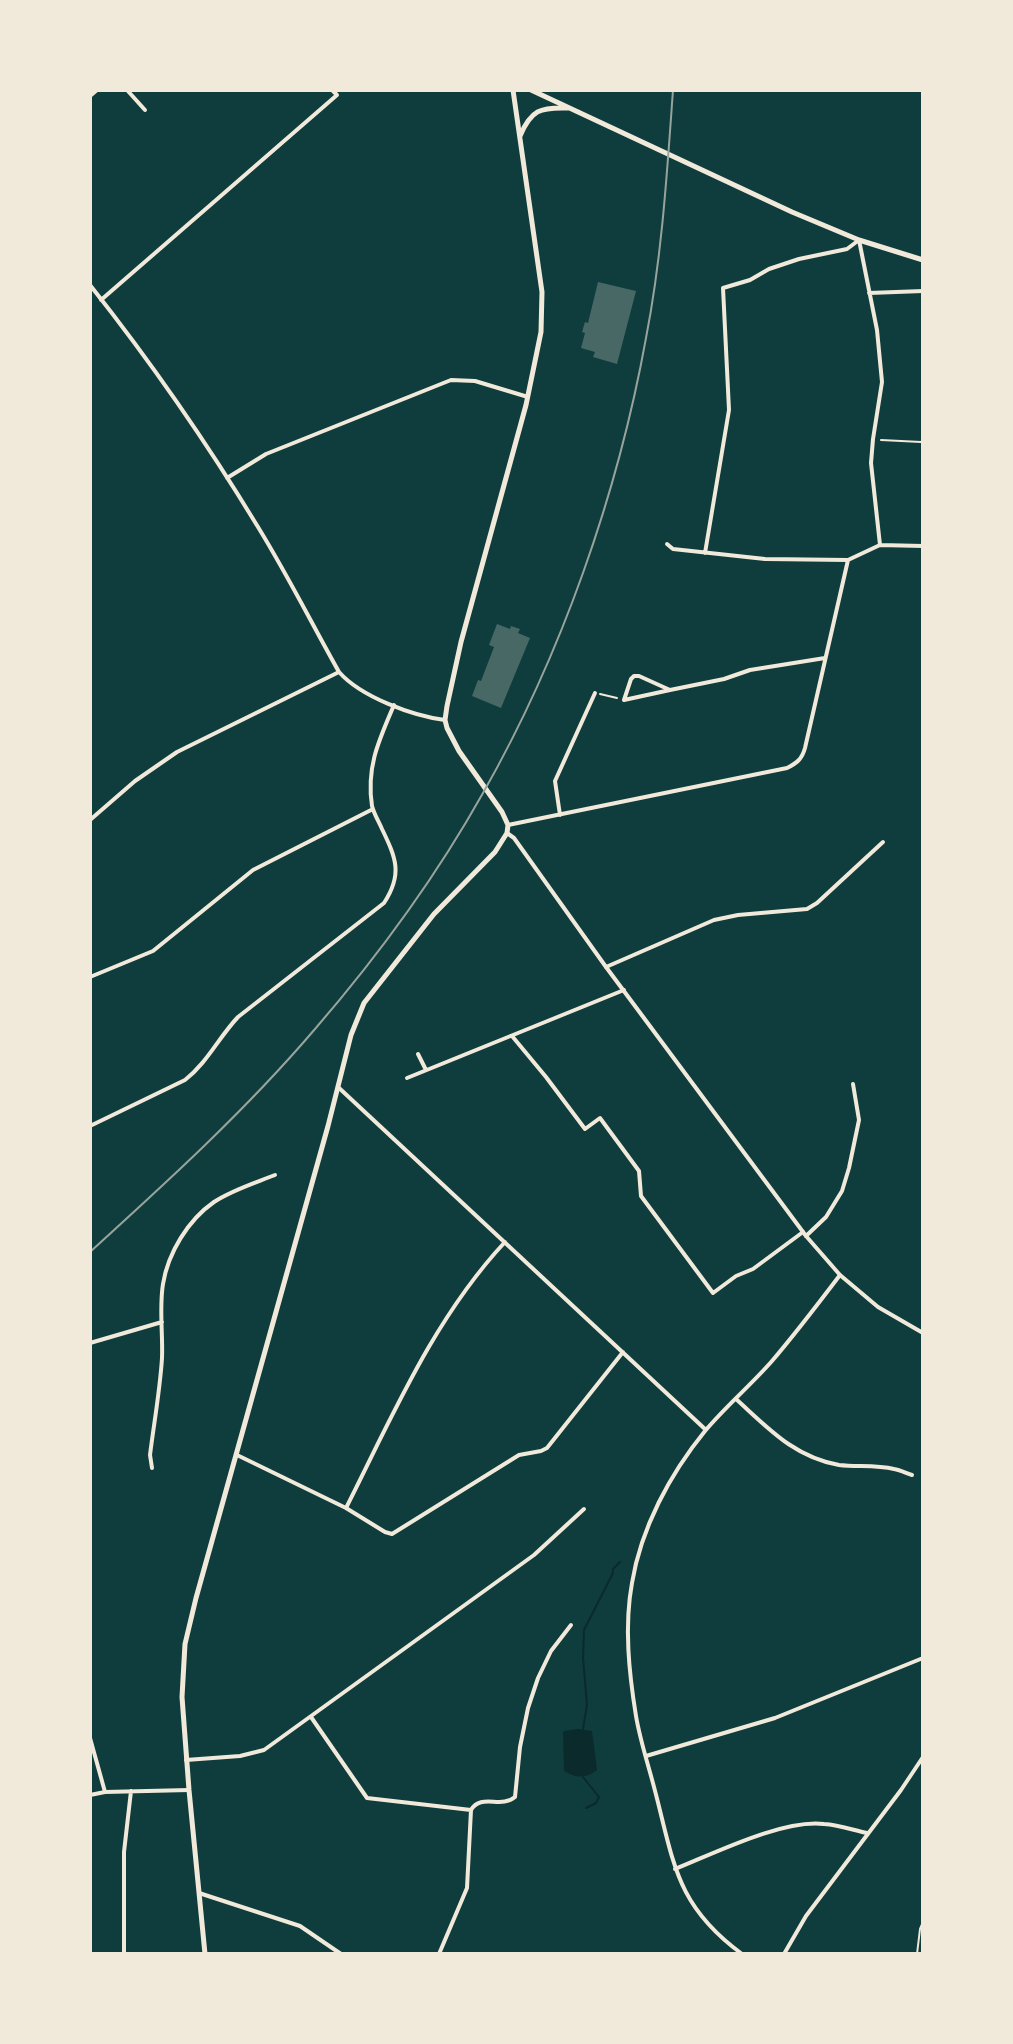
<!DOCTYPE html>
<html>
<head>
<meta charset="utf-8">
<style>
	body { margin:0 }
	#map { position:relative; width:1013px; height:2044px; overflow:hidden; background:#0f3d3e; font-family:Quicksand,sans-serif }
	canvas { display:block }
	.frame { position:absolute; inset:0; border:92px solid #f1e9da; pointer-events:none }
</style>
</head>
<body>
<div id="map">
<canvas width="1013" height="2044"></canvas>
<div class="frame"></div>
</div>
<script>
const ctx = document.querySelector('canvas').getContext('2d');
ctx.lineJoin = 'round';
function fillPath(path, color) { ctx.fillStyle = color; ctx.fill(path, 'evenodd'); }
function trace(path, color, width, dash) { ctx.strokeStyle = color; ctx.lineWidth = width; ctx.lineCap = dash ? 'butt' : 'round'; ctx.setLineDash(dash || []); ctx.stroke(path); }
fillPath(new Path2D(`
	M578,1729L592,1731L597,1770C586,1779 575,1778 564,1771L563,1732L564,1731Z`), '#0a2a2b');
trace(new Path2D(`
	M583,1729L587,1705L583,1658L584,1630L613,1573V1569L620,1562
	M583,1777L599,1797L596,1803L586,1808`), '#0a2a2b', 2);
fillPath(new Path2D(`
	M598,282L636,291L617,364L593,357L595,352L581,348L585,333L582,332L585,322L588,323Z
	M497,624L510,629L511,626L520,629L518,633L530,638L501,708L472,696L478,680L481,681L494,647L489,645Z`), '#486865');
trace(new Path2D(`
	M881,440L921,442L923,440
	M600,694L617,698`), '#f1e9da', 2);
trace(new Path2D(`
	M917,1954L920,1929L923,1922`), '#f1e9da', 2);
trace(new Path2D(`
	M127,90L145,110
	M90,96L97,90
	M90,285C151,362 207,443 258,527C287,574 312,624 339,672C361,697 413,716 445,720
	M869,293L923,291
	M101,300L337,95L332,90
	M227,478L266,454L451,380L475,381L528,397
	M667,544L673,549L765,559L848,560
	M705,553L729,410L723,288L750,280L769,269L799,259L847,249L859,240L877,330L882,382L873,439L871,463L880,545L923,546
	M670,690L624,700L631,679L634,676H639L670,690L724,679L750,670L825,658
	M560,815L555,781L595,693
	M90,820L135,781L177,752L339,672
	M508,825L787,768C797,763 802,759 805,748L848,560L880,545
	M606,967L714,920L738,915L807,909L817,903L883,842
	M90,977L153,951L253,870L373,809
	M512,1036L546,1077L585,1129L600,1118L639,1171L641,1196L713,1293L736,1276L753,1269L803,1232
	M418,1054L426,1070
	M407,1078L624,990
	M338,1087L706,1430
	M90,1126L185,1080C207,1063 219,1037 238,1017L384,903C403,874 396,858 382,829C379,822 374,814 372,806C366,767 379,740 394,705
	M806,1236L826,1217L842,1191L849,1168L859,1120L853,1084
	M90,1343L162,1322
	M736,1399C768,1428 794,1457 839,1465C857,1467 876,1465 894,1469C900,1470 906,1473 912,1475
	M237,1455L346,1508L385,1532L392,1534L519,1455L541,1451L547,1448L623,1352
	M152,1468L150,1455C154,1423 160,1390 162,1358C163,1333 159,1308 163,1284C168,1253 188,1220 214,1202C232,1190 255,1183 275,1175
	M346,1508C392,1417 434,1318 505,1242
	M311,1717L367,1798L471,1810
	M90,1738L105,1792
	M646,1756L775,1718L923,1658
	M186,1760L240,1756L264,1750L534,1555L584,1509
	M90,1795L105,1792L189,1790
	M471,1810C481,1793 501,1809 515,1797L520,1747L528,1708L538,1678L551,1651L571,1625
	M675,1869C715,1853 783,1819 824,1824C839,1825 853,1830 867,1833
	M199,1893L300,1926L341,1954
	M124,1954V1852L131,1791
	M439,1954L467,1888L471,1810
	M742,1954C675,1905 674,1862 654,1787C648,1764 640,1740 636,1716C629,1673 624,1626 632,1583C641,1528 670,1474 705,1431C726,1406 751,1385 772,1361C796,1333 818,1304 840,1275
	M784,1954L806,1916L901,1790L923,1757`), '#f1e9da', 4);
trace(new Path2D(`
	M507,833L514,838L606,967L806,1236L840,1275L878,1307L923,1333`), '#f1e9da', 4);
trace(new Path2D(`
	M531,90L792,212L859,240L923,260
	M520,136C531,110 540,107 568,108
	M205,1954L189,1790L182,1697L185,1644L196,1598L328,1126L351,1035L364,1003L434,914L495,852L507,833L508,825L502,812L459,751L447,728L445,720L447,706L461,642L526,405L541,332L542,292L513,90`), '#f1e9da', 5);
trace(new Path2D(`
	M90,1252C168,1181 246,1110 315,1029C378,956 436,877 483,793C561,656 618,493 646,338C662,256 667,173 673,90`), '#97a49c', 2);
</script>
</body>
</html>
